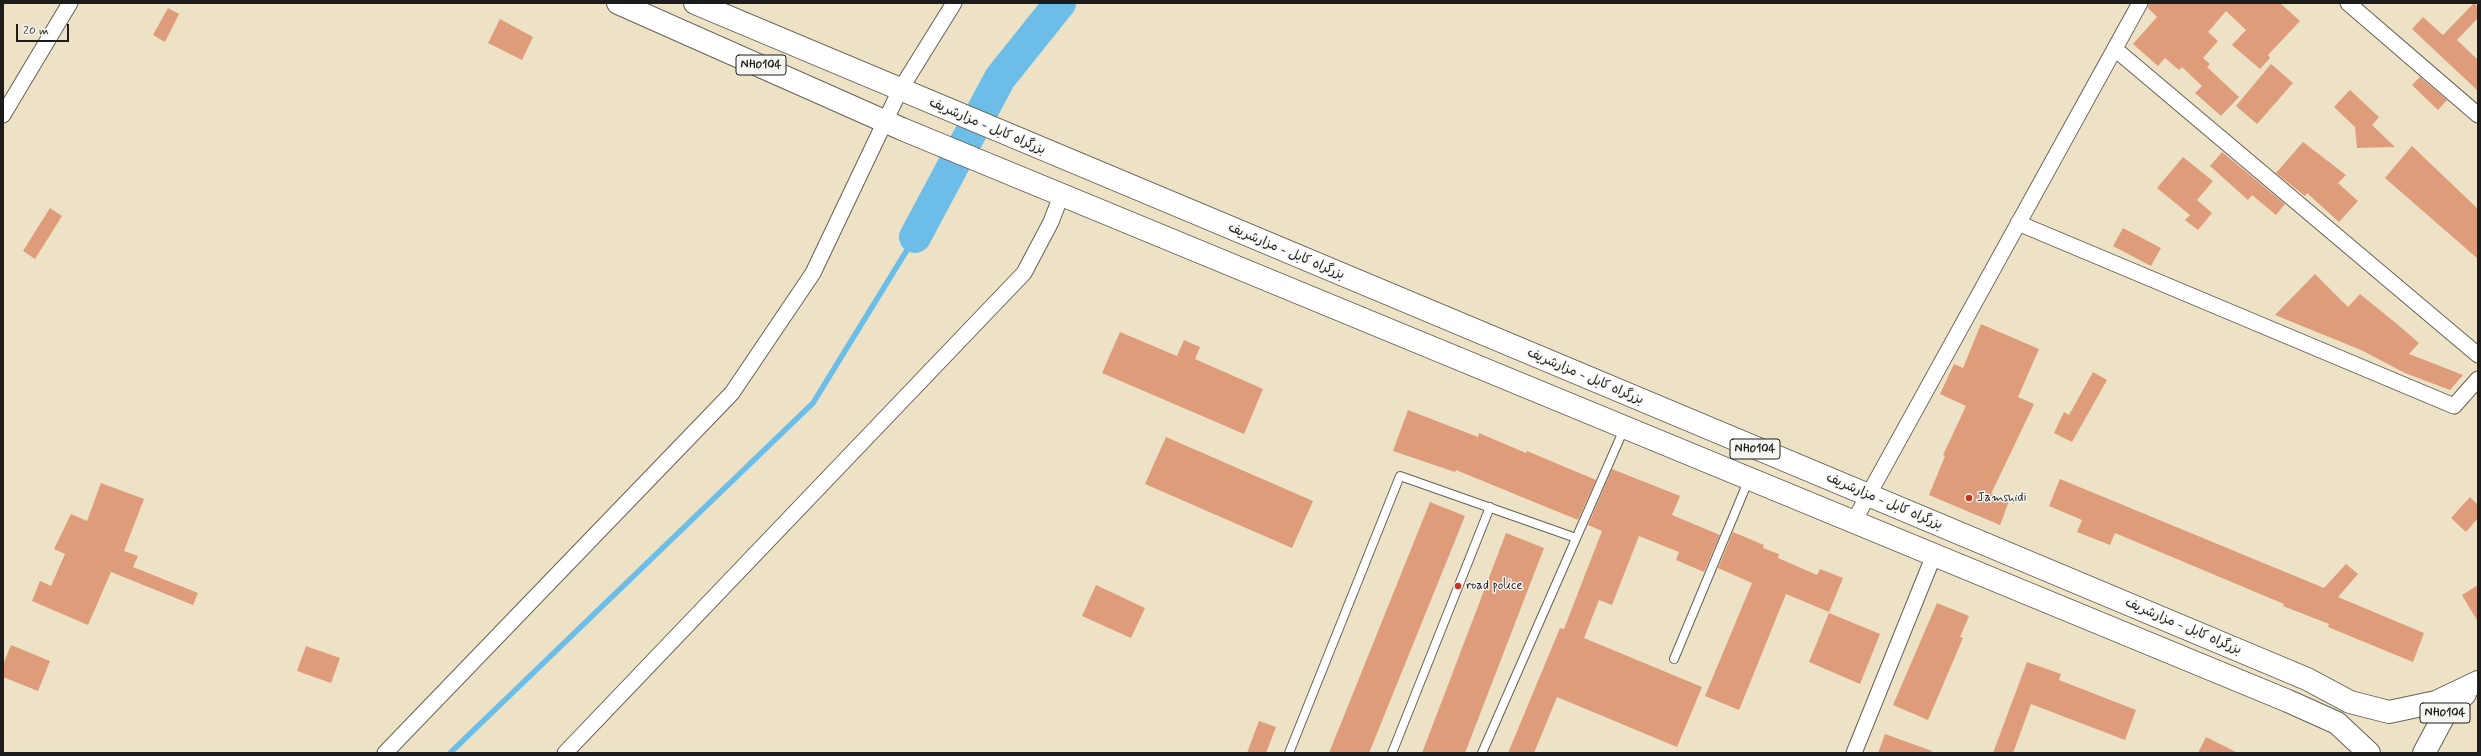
<!DOCTYPE html>
<html>
<head>
<meta charset="utf-8">
<style>
	body { margin:0 }
	#map { position:relative; width:2481px; height:756px; overflow:hidden; background:#ede2c5; font-family:Mynerve,sans-serif }
	canvas { display:block }
	.frame { position:absolute; inset:0; border:4px solid #1c1c1c; pointer-events:none }
	.scale { position:absolute; left:16px; top:24px; width:53px; height:18px; box-sizing:border-box; border:2px solid #1c1c1c; border-top:0; padding-left:5px; font-size:12px; line-height:14px; white-space:nowrap; color:#1c1c1c; -webkit-text-stroke:3px #f6f6f2; paint-order:stroke }
</style>
</head>
<body>
<div id="map">
<canvas width="2481" height="756"></canvas>
<div class="frame"></div>
<div class="scale">20 m</div>
</div>
<script>
const ctx = document.querySelector('canvas').getContext('2d');
ctx.lineJoin = 'round';
function trace(path, color, width, dash) { ctx.strokeStyle = color; ctx.lineWidth = width; ctx.lineCap = dash ? 'butt' : 'round'; ctx.setLineDash(dash || []); ctx.stroke(path); }
function fillPath(path, color) { ctx.fillStyle = color; ctx.fill(path, 'evenodd'); }
function write(font, color, halo, rows, align = 'center') {
  ctx.font = font + ' Mynerve,"Playpen Sans Arabic",sans-serif'; ctx.lineWidth = 3; ctx.setLineDash([]); ctx.textBaseline = 'middle'; ctx.strokeStyle = halo; ctx.fillStyle = color; for (const [text, x, y, turn = 0] of rows) {
    ctx.save(); ctx.translate(x, y); ctx.rotate((+turn || 0) * Math.PI / 180); ctx.textAlign = isNaN(turn) ? turn : align; if (halo) ctx.strokeText(text, 0, 0); ctx.fillText(text, 0, 0); ctx.restore();
  }
}
trace(new Path2D(`
	M450,753L813,403L915,237`), '#6cbee8', 5.5);
trace(new Path2D(`
	M915,237L1000,78L1060,3`), '#6cbee8', 32);
fillPath(new Path2D(`
	M2149,3H2280L2300,21L2268,55L2270,58L2260,69L2232,45L2246,30L2226,11L2208,32L2218,41L2203,58L2210,64L2207,67L2239,97L2221,116L2195,93L2202,86L2182,67L2179,70L2165,58L2158,66L2133,44L2157,17L2148,8Z
	M2474,3L2478,7V18L2457,40L2478,60V91L2412,29L2423,17L2443,35Z
	M168,8L179,14L165,42L153,35Z
	M500,19L533,37L522,60L488,43Z
	M2271,64L2293,83L2257,124L2236,106Z
	M2420,77L2447,100L2438,110L2412,85Z
	M2350,90L2379,117L2372,125L2395,147L2357,148L2355,127L2334,107Z
	M2303,142L2346,175L2338,183L2358,201L2339,222L2307,193L2305,196L2276,173Z
	M2412,146L2478,209V259L2385,178Z
	M2222,152L2285,204L2276,215L2252,195L2248,200L2210,166Z
	M2183,157L2213,181L2197,200L2212,213L2198,230L2185,220L2190,215L2157,188Z
	M50,208L62,216L35,259L23,251Z
	M2123,228L2161,248L2151,266L2113,246Z
	M2315,274L2348,307L2360,294L2397,324L2419,343L2409,354L2463,375L2450,390L2405,373L2361,350L2275,315Z
	M1981,324L2039,349L2018,397L2034,404L1991,494L2009,501L2000,525L1929,495L1945,456L1943,455L1966,406L1940,394L1954,364L1963,368Z
	M1120,332L1177,356L1184,340L1200,347L1195,359L1263,389L1244,434L1102,373Z
	M2093,372L2107,380L2072,442L2054,433L2064,412L2069,415Z
	M1408,410L1478,437L1479,433L1526,453L1527,451L1596,480L1578,520L1456,470L1455,472L1393,451Z
	M1166,437L1313,501L1292,548L1145,484Z
	M1612,469L1680,496L1672,515L1720,535L1704,572L1676,560L1679,552L1639,536L1612,605L1599,600L1584,638L1702,687L1677,747L1557,697L1534,753H1508L1560,628L1564,629L1602,531L1588,525Z
	M2060,479L2324,588L2346,564L2358,574L2338,597L2424,633L2413,662L2328,627L2329,624L2283,606L2284,604L2115,533L2110,545L2077,532L2082,520L2049,506Z
	M101,483L144,499L124,551L138,556L133,567L198,593L193,605L111,572L88,625L32,601L40,581L51,586L65,554L54,549L71,514L87,521Z
	M2470,497L2478,505V518L2466,532L2451,518Z
	M1430,502L1465,516L1369,753H1329Z
	M1733,532L1764,545L1763,548L1779,554L1778,558L1817,575L1820,569L1843,578L1829,612L1786,594L1739,710L1705,696L1752,583L1718,568Z
	M1506,533L1544,548L1465,753H1422Z
	M1096,585L1145,608L1131,638L1082,616Z
	M2478,585V622L2462,595Z
	M1937,603L1969,616L1960,637L1963,638L1928,720L1893,705Z
	M1829,613L1880,634L1860,684L1809,662Z
	M11,645L50,661L38,691L3,677V665Z
	M306,646L340,658L331,683L297,671Z
	M2027,662L2061,674L2059,680L2136,710L2125,740L2031,704L2013,753H1993Z
	M1259,721L1276,727L1266,753H1247Z
	M1885,734L1932,751L1931,753H1878Z
	M2206,737L2238,753H2198Z`), '#df9c7a');
const service = new Path2D(`
	M1674,659L1749,479
	M1289,753L1400,476L1576,538
	M1392,753L1490,507
	M1482,753L1624,429`);
const minor = new Path2D(`
	M2348,3L2478,115
	M2115,49L2478,355
	M3,115L70,3
	M2018,223L2454,406L2478,379
	M1854,521L2140,3
	M385,753L732,393L813,273L900,90L954,3
	M565,753L1024,273L1051,222L1062,193
	M1854,753L1934,555`);
const trunk = new Path2D(`
	M618,3L902,129L2288,701L2337,723L2369,753
	M695,3L2307,679L2350,702L2389,712L2436,702L2478,682
	M2424,753L2446,712L2465,694`);
trace(service, '#656157', 10);
trace(minor, '#656157', 17);
trace(trunk, '#656157', 24);
trace(service, '#fff', 8);
trace(minor, '#fff', 15);
trace(trunk, '#fff', 22);
for (const [x, y, r, color] of [
	[1969,498,4,"#c8321e"],
	[1458,586,4,"#c8321e"]
]) { const dot = new Path2D(); dot.arc(x, y, r, 0, 2 * Math.PI); ctx.fillStyle = color; ctx.fill(dot); trace(dot, '#f6f6f2', 1.5); }
for (const [x, y, w] of [
	[761,65,50],
	[1755,449,50],
	[2445,713,50]
]) { const box = new Path2D(); box.roundRect(x - w / 2, y - 10, w, 20, 3); ctx.fillStyle = '#f6f6f2'; ctx.fill(box); trace(box, '#1c1c1c', 1); }
write('bold 12px', '#1c1c1c', null, [
	["NH0104",761,65],
	["NH0104",1755,449],
	["NH0104",2445,713]
]);
write('13px', '#1c1c1c', '#f6f6f2', [
	["بزرگراه کابل - مزارشریف",987,127,23],
	["بزرگراه کابل - مزارشریف",1286,252,23],
	["بزرگراه کابل - مزارشریف",1585,377,23],
	["بزرگراه کابل - مزارشریف",1884,502,23],
	["بزرگراه کابل - مزارشریف",2183,627,23]
]);
write('13px', '#1c1c1c', '#f6f6f2', [
	["Jamshidi",1977,498],
	["road police",1466,586]
], 'left');
</script>
</body>
</html>
